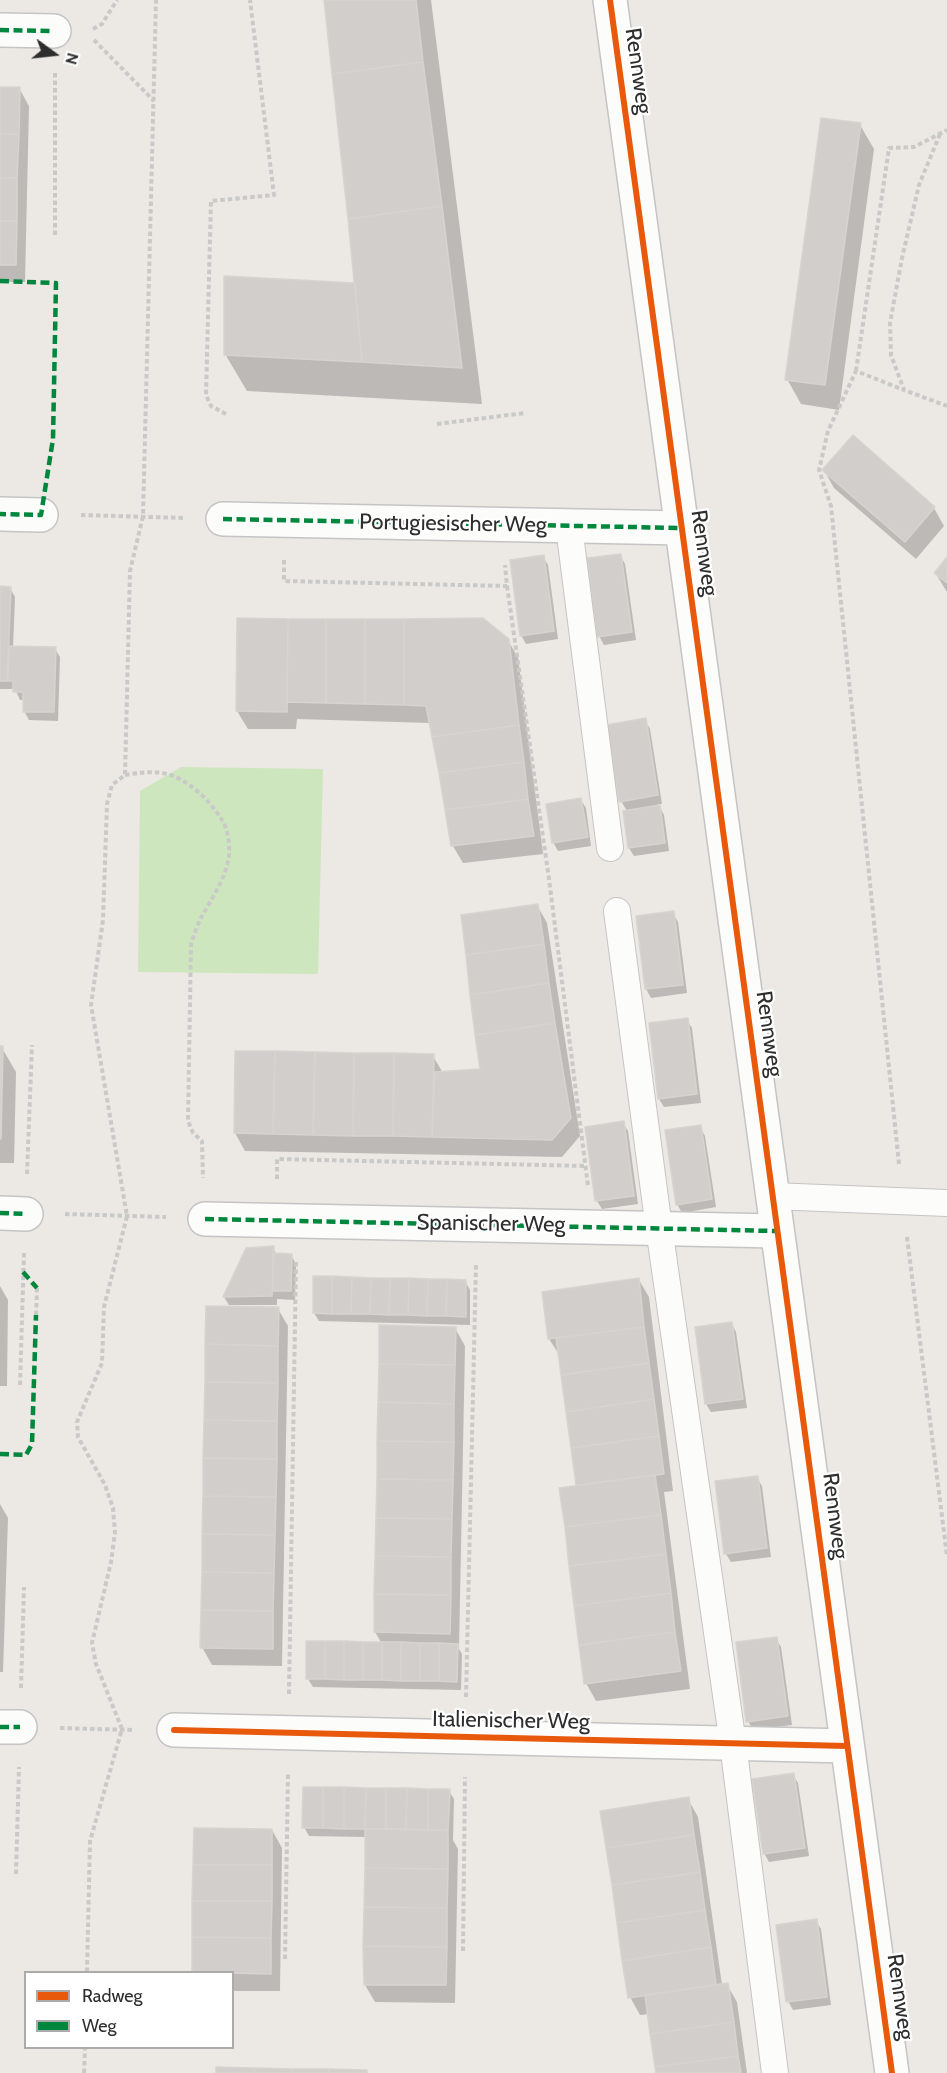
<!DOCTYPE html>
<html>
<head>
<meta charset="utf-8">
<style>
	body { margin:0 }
	#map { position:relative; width:947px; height:2073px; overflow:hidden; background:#ece8e4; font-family:Cabin,sans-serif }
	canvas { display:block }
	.legend { position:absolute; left:24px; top:1971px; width:210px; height:78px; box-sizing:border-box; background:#fff; border:2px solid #ababab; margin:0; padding:8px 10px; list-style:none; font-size:18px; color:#2e2e2e }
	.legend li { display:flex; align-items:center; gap:12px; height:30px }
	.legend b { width:30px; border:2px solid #ababab }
	.north { position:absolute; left:24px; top:24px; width:60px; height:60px; -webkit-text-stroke:4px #fff; paint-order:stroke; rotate:105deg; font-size:16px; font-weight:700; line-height:24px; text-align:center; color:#2e2e2e }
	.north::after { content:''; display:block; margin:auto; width:21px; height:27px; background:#2e2e2e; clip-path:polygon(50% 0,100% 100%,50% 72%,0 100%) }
</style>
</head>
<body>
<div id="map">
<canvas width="947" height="2073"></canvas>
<ul class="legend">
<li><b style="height:8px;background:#e8590c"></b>Radweg</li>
<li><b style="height:8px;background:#00873e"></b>Weg</li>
</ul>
<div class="north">N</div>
</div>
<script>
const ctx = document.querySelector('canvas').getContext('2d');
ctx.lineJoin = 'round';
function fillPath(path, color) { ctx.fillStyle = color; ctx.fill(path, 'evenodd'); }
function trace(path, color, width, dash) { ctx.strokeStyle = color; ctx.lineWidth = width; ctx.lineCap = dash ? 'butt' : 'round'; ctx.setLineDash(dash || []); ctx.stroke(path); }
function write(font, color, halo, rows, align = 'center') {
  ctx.font = font + ' Cabin,sans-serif'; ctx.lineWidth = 4.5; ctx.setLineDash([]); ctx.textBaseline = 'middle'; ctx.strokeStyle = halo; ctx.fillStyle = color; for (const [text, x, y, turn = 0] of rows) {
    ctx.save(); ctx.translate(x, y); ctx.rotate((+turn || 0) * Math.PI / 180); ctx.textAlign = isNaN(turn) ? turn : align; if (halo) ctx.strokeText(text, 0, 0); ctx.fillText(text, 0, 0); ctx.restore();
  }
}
fillPath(new Path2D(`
	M181,767L323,769L318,974L138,972L140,791Z`), '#cee6be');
fillPath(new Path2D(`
	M325,0H431L482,404L247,391L225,354L356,285Z
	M0,88H19L29,106L25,282H0Z
	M860,125L874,149L839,410L801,404L787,379Z
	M853,437L934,508L944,526L916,559L834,488L824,470Z
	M620,555L625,564L636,640L604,645L599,636Z
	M543,557L548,565L558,639L526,644L521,635Z
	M947,559V592L936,574Z
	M0,588H10L15,597L13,648L55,649L60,657L58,721L29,720L24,711L25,700H20L15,689H0Z
	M239,620L508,640L518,658L543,854L463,863L453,846L430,723L297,719L296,729H248L237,711Z
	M645,720L650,729L662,804H658L664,815L669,851L634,856L629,848L627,811L621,801Z
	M581,800L586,808L591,846L558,851L553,842Z
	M537,905L547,923L580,1136L562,1157L245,1151L235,1133L237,1052L433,1056L443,1073L482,1070Z
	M673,913L678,922L687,993L651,998L646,989Z
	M687,1020L692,1028L701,1103L664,1107L659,1099Z
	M0,1048H2L16,1072L14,1163H0Z
	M623,1123L628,1131L638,1204L602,1209L597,1201Z
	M700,1127L705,1136L716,1207L682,1213L677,1204Z
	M273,1248L277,1255H291L296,1264L295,1300L277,1299V1305H229L224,1297Z
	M639,1280L649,1297L673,1491L664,1492L690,1689L596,1701L586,1683L578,1486L560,1356L549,1339Z
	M465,1281L470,1290V1325L319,1321L314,1313Z
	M0,1286L8,1300L7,1386H0Z
	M278,1309L288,1326L282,1666L212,1665L202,1647Z
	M731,1323L736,1332L747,1408L711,1412L706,1404Z
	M381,1327L455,1328L465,1346L459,1649L462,1654L461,1690L313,1687L308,1679L382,1644L375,1632Z
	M757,1478L762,1486L771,1557L731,1562L726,1554Z
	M0,1504L8,1518L3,1672H0Z
	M776,1639L781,1647L792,1725L753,1730L748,1721Z
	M793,1775L798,1783L809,1856L769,1862L764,1853Z
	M449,1791L454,1799L453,1840L458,1849L455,2003L375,2002L365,1985L366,1837L309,1836L304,1827Z
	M688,1799L698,1817L722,1985H727L737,2002L747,2073H657L649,2014L640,2015L630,1997Z
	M195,1830H272L282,1848L280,1991H232V1972H194Z
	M816,1921L821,1929L831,2005L793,2010L788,2001Z`), '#0003');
const building = new Path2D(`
	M324,0H416L423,62L332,74Z
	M423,62L442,206L348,219L332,74Z
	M0,87H20L19,134H0Z
	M821,118L861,123L825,385L785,380Z
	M0,134H19L17,178H0Z
	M0,178H17V221H0Z
	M442,206L462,368L362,362L348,219Z
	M0,221H17L16,265H0Z
	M224,276L355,283L362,362L224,355Z
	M853,435L935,507L905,542L822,470Z
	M621,554L632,632L597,637L587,558Z
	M544,555L554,631L520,636L510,560Z
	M947,557V583L934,573Z
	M0,586L11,587L7,681H0Z
	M237,618L288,619L287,712L236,711Z
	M483,618L509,639L519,725L432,737L426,706L404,705V619Z
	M288,619H326V703L287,702Z
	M326,619H365V704L326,703Z
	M365,619H404V705L365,704Z
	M9,646L56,647L54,712H23V692H13V681H8Z
	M646,718L658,795L619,802L607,725Z
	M519,725L524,762L439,773L432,737Z
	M524,762L528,799L445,810L439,773Z
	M581,798L588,837L552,843L546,804Z
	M528,799L534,836L451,846L445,810Z
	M660,805L665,843L628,848L623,811Z
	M538,904L544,944L466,955L461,915Z
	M674,911L683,985L645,989L636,916Z
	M544,944L549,983L470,995L466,955Z
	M549,983L555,1023L475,1035L470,995Z
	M688,1018L697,1094L658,1099L649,1023Z
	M555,1023L571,1118L552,1140L432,1137L435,1072L480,1069L475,1035Z
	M0,1046H3L1,1139H0Z
	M235,1051H275L273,1134L234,1133Z
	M275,1051L315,1052L313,1135L273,1134Z
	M315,1052L354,1053L353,1136L313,1135Z
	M354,1053H394L393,1136H353Z
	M394,1053L434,1054L432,1137L393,1136Z
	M624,1121L634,1196L595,1201L585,1127Z
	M701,1125L712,1199L676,1205L665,1130Z
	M274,1246L272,1296L223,1297L246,1248Z
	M273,1253L292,1254L291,1291H273Z
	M313,1276H332V1314L313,1313Z
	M332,1276L352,1277L351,1314H332Z
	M352,1277L371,1278L370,1314H351Z
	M371,1278H390L389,1315L370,1314Z
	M390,1278H409L408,1315H389Z
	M409,1278L428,1279L427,1316L408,1315Z
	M639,1278L644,1327L548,1339L542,1292Z
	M428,1279H447L446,1316H427Z
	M447,1279L466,1280V1317L446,1316Z
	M206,1306L279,1307L278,1346L205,1344Z
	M732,1322L743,1399L705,1404L695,1327Z
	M379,1325L456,1327L455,1365L379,1364Z
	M644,1327L649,1363L561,1375L556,1338Z
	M205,1344L278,1346V1383L205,1382Z
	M649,1363L654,1399L566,1412L561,1375Z
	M379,1364L455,1365L454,1404L378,1402Z
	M205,1382L278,1383L277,1421L204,1420Z
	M654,1399L659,1436L571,1448L566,1412Z
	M378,1402L454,1404V1442L377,1441Z
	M204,1420L277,1421V1459L203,1458Z
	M659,1436L664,1474L576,1485L571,1448Z
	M377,1441L454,1442L453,1480L377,1479Z
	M203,1458L277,1459L276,1497L203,1496Z
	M655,1475L661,1515L565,1527L559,1488Z
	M758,1476L767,1548L724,1554L715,1481Z
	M377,1479L453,1480L452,1519L376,1518Z
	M203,1496L276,1497L275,1535L202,1534Z
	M661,1515L666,1554L569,1566L565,1527Z
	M376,1518L452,1519L451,1557L375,1556Z
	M202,1534L275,1535L274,1573L202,1572Z
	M666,1554L671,1593L574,1606L569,1566Z
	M375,1556L451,1557V1595L374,1594Z
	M202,1572L274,1573L273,1611L201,1610Z
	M671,1593L675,1632L579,1645L574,1606Z
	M374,1594L451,1595L450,1634L374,1632Z
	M201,1610L273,1611V1649L200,1648Z
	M675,1632L681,1671L584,1684L579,1645Z
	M777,1637L788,1716L746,1722L736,1642Z
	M306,1641H325V1679H306Z
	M325,1641H344V1680L325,1679Z
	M344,1641L363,1642V1680H344Z
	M363,1642H382V1680H363Z
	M382,1642H401V1681L382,1680Z
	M401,1642L420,1643V1681H401Z
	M420,1643H439V1681H420Z
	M439,1643L458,1644L457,1682L439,1681Z
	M794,1773L805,1848L763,1854L752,1779Z
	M303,1787H323V1828H302Z
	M323,1787H344V1829L323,1828Z
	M344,1787L366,1788L365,1829H344Z
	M366,1788H386V1829H365Z
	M386,1788H407L406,1829H386Z
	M407,1788L428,1789V1830L406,1829Z
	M428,1789H450L448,1830H428Z
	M689,1797L694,1835L606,1848L600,1811Z
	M194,1828L272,1829V1865H193Z
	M365,1829L448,1830V1869L365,1868Z
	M694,1835L700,1872L612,1885L606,1848Z
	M193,1865H272V1901H192Z
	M365,1868L448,1869L447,1908L364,1907Z
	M700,1872L705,1910L617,1923L612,1885Z
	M192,1901H272L271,1938L192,1937Z
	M364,1907L447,1908V1947L363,1946Z
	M705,1910L711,1947L622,1961L617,1923Z
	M817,1919L827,1997L786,2002L776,1925Z
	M192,1937L271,1938V1974L192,1972Z
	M363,1946L447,1947L446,1985H364Z
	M711,1947L716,1985L628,1998L622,1961Z
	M728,1983L734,2022L650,2034L645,1995Z
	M734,2022L738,2056L655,2067L650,2034Z
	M738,2056L741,2073H656L655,2067Z
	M216,2067L254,2068V2073H216Z
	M254,2068L292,2069V2073H254Z
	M292,2069H329V2073H292Z
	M329,2069L367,2070V2073H329Z`);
fillPath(building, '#d1cecb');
trace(building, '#d7d4d0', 1.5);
const lane = new Path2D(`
	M569,527L610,848
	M617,911L659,1228L733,1744L775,2073
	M772,1196L947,1203`);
const street = new Path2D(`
	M0,30L54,31
	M0,514L41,515
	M223,519L682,528
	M0,1213L26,1214
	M205,1219L776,1231
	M0,1727H20
	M174,1730L847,1746`);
const secondary = new Path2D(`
	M610,0L892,2073`);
trace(lane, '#c5c4c5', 28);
trace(street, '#c5c4c5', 36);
trace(secondary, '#c5c4c5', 36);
trace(new Path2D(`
	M93,29L102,24L117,0
	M94,40L154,101
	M55,73V237
	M940,134L919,185L902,258L890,323L891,355L904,390L947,406
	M856,371L889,148L914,147L947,130
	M226,414L211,406L206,395L211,201L274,195L250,0
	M437,424L525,413
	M81,515L184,518
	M284,560V581L507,586L505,565
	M507,586L549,879L588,1186
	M125,775C138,773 150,771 162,773C185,776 210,800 222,820C228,829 230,844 229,855C227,877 211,899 201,918C197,926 194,935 191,944L188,1121L193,1133L202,1141L203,1178
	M899,1164L831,506L819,470L828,431L856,371L904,390
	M27,1174L32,1045
	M277,1179V1159L586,1166
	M65,1214L166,1217
	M907,1237L947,1556
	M36,1315L37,1288
	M20,1385L24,1253
	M21,1688L24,1587
	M289,1694L296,1260
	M466,1697L476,1264
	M60,1728L134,1730
	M16,1874L19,1767
	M463,1951L465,1777
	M285,1959L288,1773
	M87,1972L90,1841L122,1729L96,1664L92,1643L111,1562L115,1533L113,1508L105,1485L78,1437L77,1422L102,1363L104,1307L127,1216L91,1005L103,920L107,804L112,785L125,775L130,571L143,516L156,0
	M84,2073L85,2048`), '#c9c9c8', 4, [4.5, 3]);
trace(lane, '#fcfcfb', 26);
trace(street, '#fcfcfb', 33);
trace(secondary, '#fcfcfb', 33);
trace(new Path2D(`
	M0,30L54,31
	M0,281L56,283L53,439L41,515L0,514
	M223,519L682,528
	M0,1213L26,1214
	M205,1219L776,1231
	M23,1272L37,1288
	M0,1454L26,1455L32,1444L36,1315
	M0,1727H20`), '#00873e', 4.5, [9, 4.5]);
trace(new Path2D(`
	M610,0L892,2073
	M174,1730L847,1746`), '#e8590c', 6);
write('22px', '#2e2e2e', '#fff', [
	["Rennweg",638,71,82],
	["Portugiesischer Weg",453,524,1],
	["Rennweg",704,553,82],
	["Rennweg",769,1034,82],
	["Spanischer Weg",491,1224,1],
	["Rennweg",835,1516,83],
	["Italienischer Weg",511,1721,1],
	["Rennweg",900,1997,82]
]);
</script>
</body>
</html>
